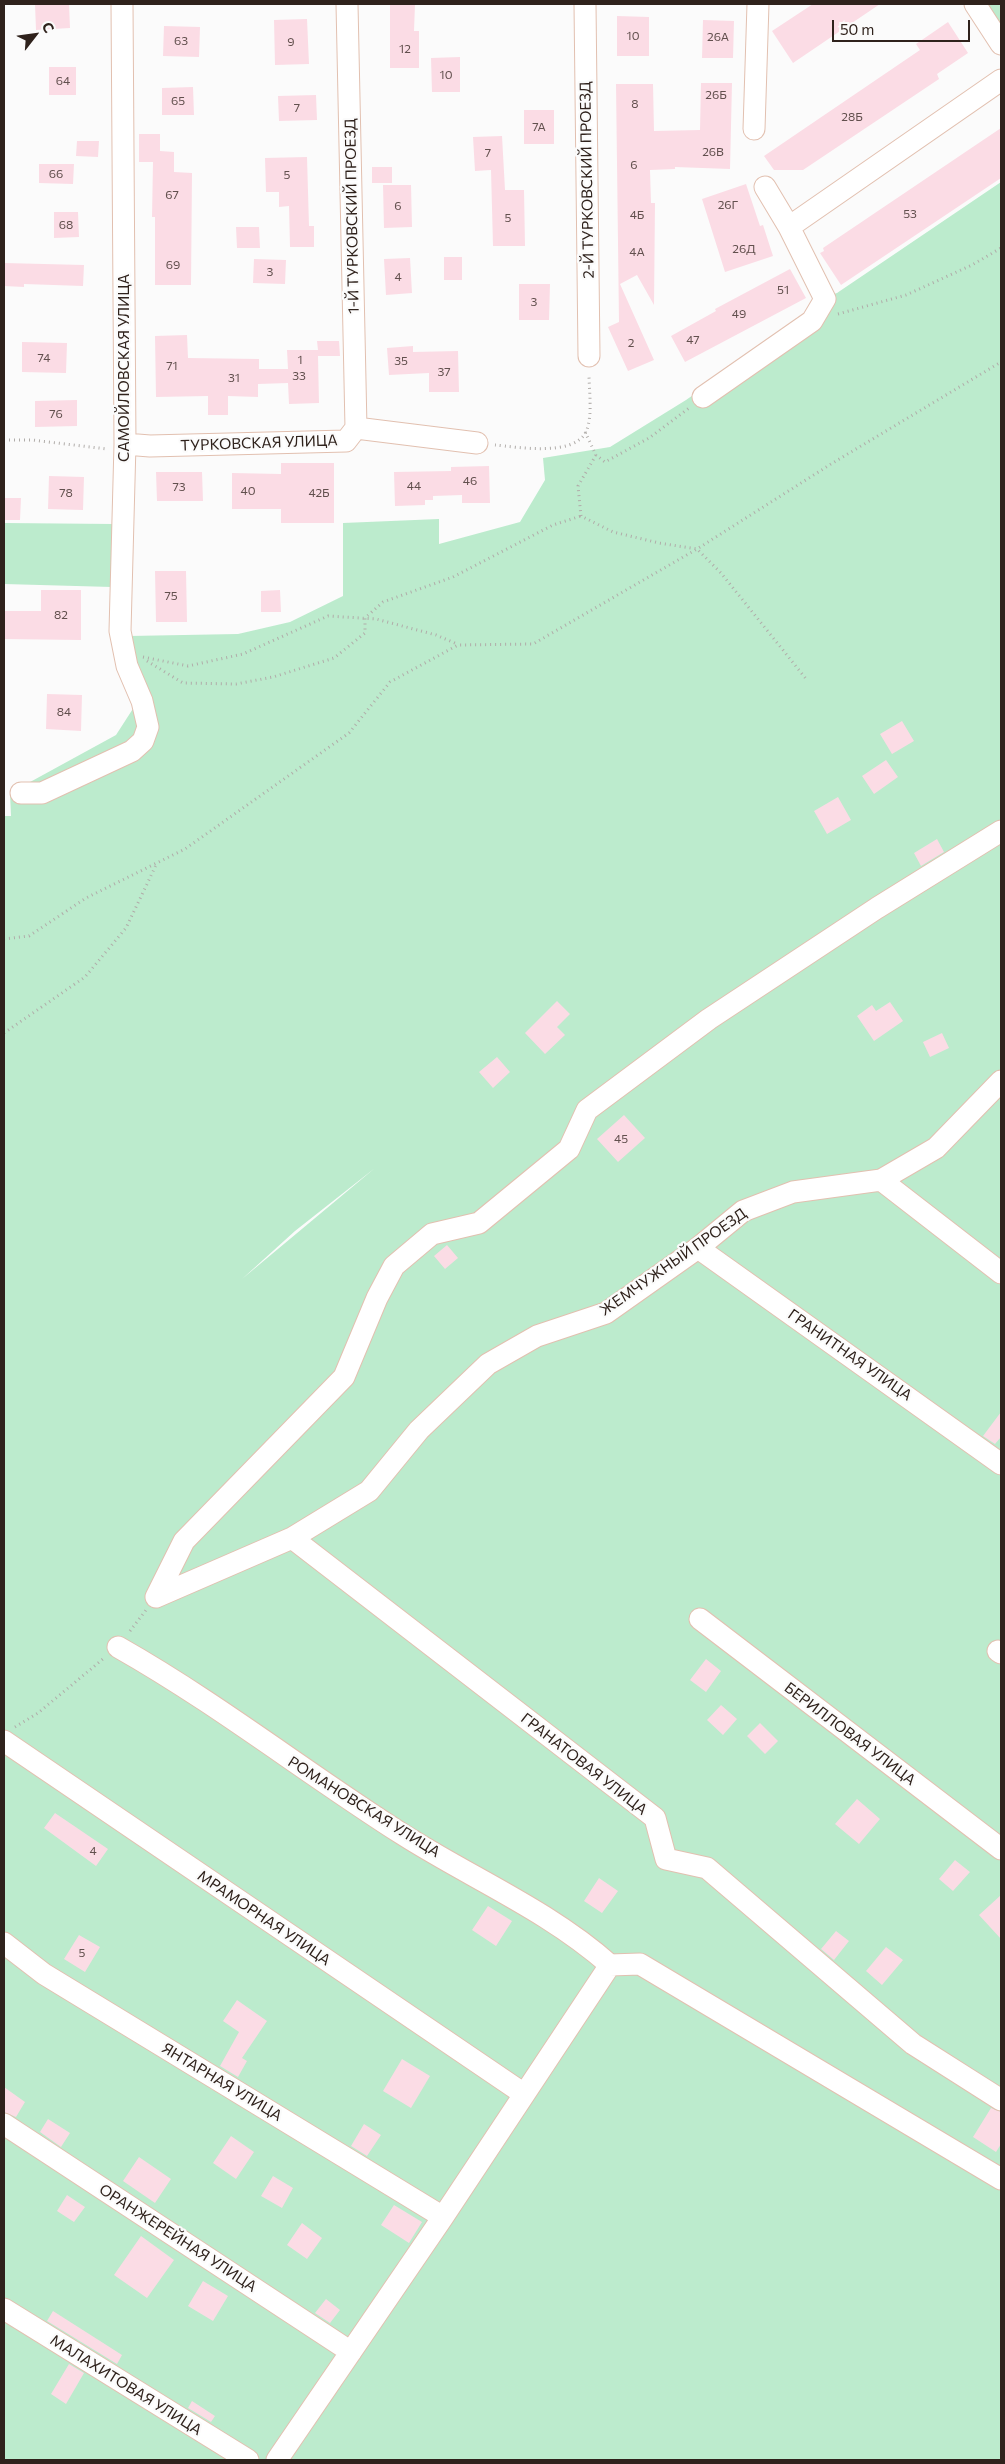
<!DOCTYPE html>
<html>
<head>
<meta charset="utf-8">
<style>
	body { margin:0 }
	#map { position:relative; width:1005px; height:2464px; overflow:hidden; background:#fbfbfb; font-family:Commissioner,sans-serif }
	canvas { display:block }
	.frame { position:absolute; inset:0; border:5px solid #2f221c; pointer-events:none }
	.north { position:absolute; left:10px; top:10px; width:50px; height:50px; -webkit-text-stroke:4px #fbfbfb; paint-order:stroke; rotate:60deg; font-size:14px; font-weight:700; line-height:20px; text-align:center; color:#2f221c }
	.north::after { content:''; display:block; margin:auto; width:18px; height:22px; background:#2f221c; clip-path:polygon(50% 0,100% 100%,50% 72%,0 100%) }
	.scale { position:absolute; left:832px; top:20px; width:138px; height:22px; box-sizing:border-box; border:2px solid #2f221c; border-top:0; padding-left:6px; font-size:15px; line-height:18px; white-space:nowrap; color:#2f221c; -webkit-text-stroke:4px #fbfbfb; paint-order:stroke }
</style>
</head>
<body>
<div id="map">
<canvas width="1005" height="2464"></canvas>
<div class="frame"></div>
<div class="north">С</div>
<div class="scale">50 m</div>
</div>
<script>
const ctx = document.querySelector('canvas').getContext('2d');
ctx.lineJoin = 'round';
function fillPath(path, color) { ctx.fillStyle = color; ctx.fill(path, 'evenodd'); }
function trace(path, color, width, dash) { ctx.strokeStyle = color; ctx.lineWidth = width; ctx.lineCap = dash ? 'butt' : 'round'; ctx.setLineDash(dash || []); ctx.stroke(path); }
function write(font, color, halo, rows, align = 'center') {
  ctx.font = font + ' Commissioner,sans-serif'; ctx.lineWidth = 4.5; ctx.setLineDash([]); ctx.textBaseline = 'middle'; ctx.strokeStyle = halo; ctx.fillStyle = color; for (const [text, x, y, turn = 0] of rows) {
    ctx.save(); ctx.translate(x, y); ctx.rotate((+turn || 0) * Math.PI / 180); ctx.textAlign = isNaN(turn) ? turn : align; if (halo) ctx.strokeText(text, 0, 0); ctx.fillText(text, 0, 0); ctx.restore();
  }
}
fillPath(new Path2D(`
	M987,4H1001V24Z
	M1001,182V2460H4V816H11L10,793L116,735L136,704L134,666L129,636L238,634L290,622L343,596V523L439,519V544L520,522L545,480L543,458L610,447L686,400L805,317L816,300L837,293ZM375,1168L242,1279L295,1231Z
	M4,523L114,524L112,587L4,584Z`), '#bcebcd');
fillPath(new Path2D(`
	M35,4H69L70,28L36,30Z
	M390,4H415L414,31H419V68H390Z
	M813,4H880L793,63L772,31Z
	M617,16L649,17V56H617Z
	M307,19L309,64L275,65L274,20Z
	M703,20L734,21L733,58H702Z
	M948,22L968,53L937,74L939,79L803,170H774L764,156L920,50L916,44Z
	M164,26L200,27L199,57L163,56Z
	M460,57V92H432L431,58Z
	M49,67H76V95H49Z
	M701,83H732L730,169L675,167V169L650,170L651,203H655L654,305L637,275L620,284L654,360L628,371L608,327L619,322L616,84H653L654,131L700,130Z
	M193,87L194,115H162V88Z
	M316,95L317,120L279,121L278,96Z
	M524,110H554V144H524Z
	M1001,128V178L841,285L820,253L824,251L823,248Z
	M139,134H160V151L174,152V172L192,173L191,285H155V217H152L153,162H139Z
	M502,136L505,190H524L525,246H493L491,170L475,171L473,137Z
	M77,141H99L98,157L76,156Z
	M307,157L309,226H314V247H290L289,206L279,207V192H266L265,158Z
	M39,164H74L73,184L39,183Z
	M372,167H392V183H372Z
	M746,184L760,226L763,225L773,256L725,272L702,199Z
	M383,185H411L412,227L384,228Z
	M54,212H78L79,237L54,238Z
	M236,227H259L260,248H237Z
	M444,257H462V280H444Z
	M410,258L412,293L386,295L384,259Z
	M254,259L286,260L285,284L253,283Z
	M4,263L84,265L83,286L24,284V287L4,286Z
	M790,269L806,298L685,362L671,336L716,311L715,309Z
	M519,284H550L549,320H519Z
	M187,335L188,358L259,359V369H288L287,350H318L317,341H339L340,356H318L319,403L289,404L288,383L258,384V397L228,396V415H208V396L156,397L155,336Z
	M22,342L67,343L66,373L22,372Z
	M413,346V352L458,351L459,392H429V373L389,375L387,348Z
	M77,400V426L35,427V401Z
	M281,463H334V523H281V509H232V473L281,474Z
	M489,466L490,503H462V495L433,496V500H425V505L395,506L394,472L451,471V467Z
	M156,472H202L203,501H157Z
	M49,476L84,477L83,510L48,509Z
	M4,498H21L20,520H4Z
	M155,571H186L187,622H156Z
	M41,590H81V640L4,639V611H41Z
	M280,590L281,612H261V591Z
	M47,694L82,695L81,731L46,729Z
	M902,721L914,741L892,754L880,734Z
	M886,760L898,777L874,794L862,776Z
	M838,797L851,820L827,834L814,811Z
	M937,839L944,852L921,866L914,853Z
	M557,1001L570,1014L557,1027L565,1035L545,1054L525,1033Z
	M890,1002L903,1021L874,1041L857,1016L872,1005L876,1011Z
	M942,1033L949,1048L930,1057L923,1042Z
	M497,1057L510,1072L493,1088L479,1072Z
	M624,1115L645,1138L618,1162L597,1139Z
	M447,1245L458,1258L445,1269L434,1256Z
	M1001,1412V1437L995,1444L983,1436Z
	M706,1659L721,1671L706,1692L690,1680Z
	M721,1705L737,1719L723,1735L707,1720Z
	M760,1723L778,1741L765,1754L747,1736Z
	M857,1799L880,1819L859,1844L835,1824Z
	M55,1813L108,1849L96,1866L44,1828Z
	M955,1860L970,1872L953,1891L939,1879Z
	M599,1878L618,1891L602,1913L584,1901Z
	M1001,1895V1939L979,1915Z
	M488,1906L512,1921L496,1946L472,1930Z
	M836,1931L849,1941L834,1960L821,1949Z
	M79,1935L100,1947L85,1972L64,1959Z
	M886,1947L903,1960L882,1985L866,1971Z
	M237,2000L267,2021L242,2058L247,2061L238,2077L220,2066L239,2032L223,2021Z
	M402,2059L430,2076L411,2108L383,2091Z
	M4,2087L25,2102L16,2117L4,2112Z
	M991,2108L1001,2112V2144L996,2152L973,2137Z
	M48,2119L70,2133L61,2147L40,2132Z
	M364,2124L381,2135L367,2156L351,2146Z
	M231,2136L254,2152L236,2179L213,2163Z
	M139,2157L171,2179L155,2203L123,2181Z
	M273,2176L293,2188L282,2208L261,2196Z
	M67,2195L85,2207L74,2222L57,2211Z
	M394,2205L422,2222L409,2243L381,2225Z
	M302,2223L322,2238L307,2259L287,2245Z
	M141,2236L174,2260L147,2298L114,2275Z
	M203,2281L228,2296L213,2321L188,2306Z
	M326,2299L340,2310L330,2323L315,2313Z
	M53,2311L122,2355L117,2364L47,2321Z
	M69,2364L84,2373L66,2404L51,2394Z
	M192,2401L215,2416L211,2422L188,2408Z`), '#fbdce5');
const minor = new Path2D(`
	M347,4L356,428
	M585,4L589,356
	M975,4L1001,44
	M754,129L758,4
	M789,227L1001,80
	M703,397L812,321L825,299L789,227L765,187
	M356,428L477,443
	M125,444L150,446L346,441L356,428
	M21,793H42L132,751L143,741L148,727L142,701L127,666L120,631L125,444L122,4
	M881,1180L1001,1273
	M698,1248L1001,1464
	M292,1538L655,1818L666,1859L707,1868L913,2044L1001,2100
	M156,1597L184,1541L344,1377L377,1298L394,1266L432,1234L479,1223L569,1149L587,1110L709,1019L877,908L1001,831
	M156,1597L292,1538L369,1491L419,1430L488,1364L537,1336L606,1313L698,1248L743,1211L793,1192L881,1180L936,1148L1001,1081
	M700,1619L1001,1849
	M118,1647C217,1703 306,1773 402,1834C471,1878 548,1910 610,1965
	M998,1651L1001,1653
	M4,1741L524,2094
	M4,1943L44,1974L443,2217
	M4,2124L351,2352
	M4,2309L248,2460
	M277,2460L443,2217L610,1965L640,1964L1001,2179`);
trace(minor, '#e2c0b0', 23);
trace(new Path2D(`
	M838,314L906,295L972,265L1001,248
	M585,432L596,455L605,462L649,438L689,408
	M4,440H32L107,449
	M495,445C517,447 573,457 586,432C593,416 589,391 589,374
	M596,455L578,486L581,516L613,532L659,543L697,549L721,573L807,680
	M143,657L188,666L243,654L328,616L376,619L436,635L457,644
	M147,661L183,683L236,684L273,677L334,658L365,633V618L383,602L453,577L553,525L581,516
	M4,939L29,936L86,898L185,849L349,733L390,682L458,645L533,644L697,549L831,464L1001,362
	M4,1033L85,977L126,928L157,863
	M130,1631L146,1610
	M15,1727L38,1713L103,1659`), '#b0aca9', 3, [1, 4]);
trace(minor, '#fff', 21);
write('12px', '#62504e', null, [
	["10",633,36],
	["26А",718,37],
	["63",181,41],
	["9",291,42],
	["12",405,49],
	["10",446,75],
	["64",63,81],
	["26Б",716,95],
	["65",178,101],
	["8",635,104],
	["7",297,108],
	["28Б",852,117],
	["7А",539,127],
	["26В",713,152],
	["7",488,153],
	["6",634,165],
	["66",56,174],
	["5",287,175],
	["67",172,195],
	["26Г",728,205],
	["6",398,206],
	["53",910,214],
	["4Б",637,215],
	["5",508,218],
	["68",66,225],
	["26Д",744,249],
	["4А",637,252],
	["69",173,265],
	["3",270,272],
	["4",398,277],
	["51",783,290],
	["3",534,302],
	["49",739,314],
	["47",693,340],
	["2",631,343],
	["74",44,358],
	["1",300,360],
	["35",401,361],
	["71",172,366],
	["37",444,372],
	["33",299,376],
	["31",234,378],
	["76",56,414],
	["46",470,481],
	["44",414,486],
	["73",179,487],
	["40",248,491],
	["78",66,493],
	["42Б",319,493],
	["75",171,596],
	["82",61,615],
	["84",64,712],
	["45",621,1139],
	["4",93,1851],
	["5",82,1953]
]);
write('15px', '#2f221c', '#fbfbfb', [
	["2-Й ТУРКОВСКИЙ ПРОЕЗД",587,180,-91],
	["1-Й ТУРКОВСКИЙ ПРОЕЗД",352,216,-91],
	["САМОЙЛОВСКАЯ УЛИЦА",124,368,-90],
	["ТУРКОВСКАЯ УЛИЦА",259,443,-2],
	["ЖЕМЧУЖНЫЙ ПРОЕЗД",673,1262,-35],
	["ГРАНИТНАЯ УЛИЦА",850,1355,35],
	["БЕРИЛЛОВАЯ УЛИЦА",850,1734,37],
	["ГРАНАТОВАЯ УЛИЦА",584,1764,38],
	["РОМАНОВСКАЯ УЛИЦА",364,1807,32],
	["МРАМОРНАЯ УЛИЦА",264,1918,34],
	["ЯНТАРНАЯ УЛИЦА",222,2082,31],
	["ОРАНЖЕРЕЙНАЯ УЛИЦА",178,2238,33],
	["МАЛАХИТОВАЯ УЛИЦА",126,2385,32]
]);
</script>
</body>
</html>
